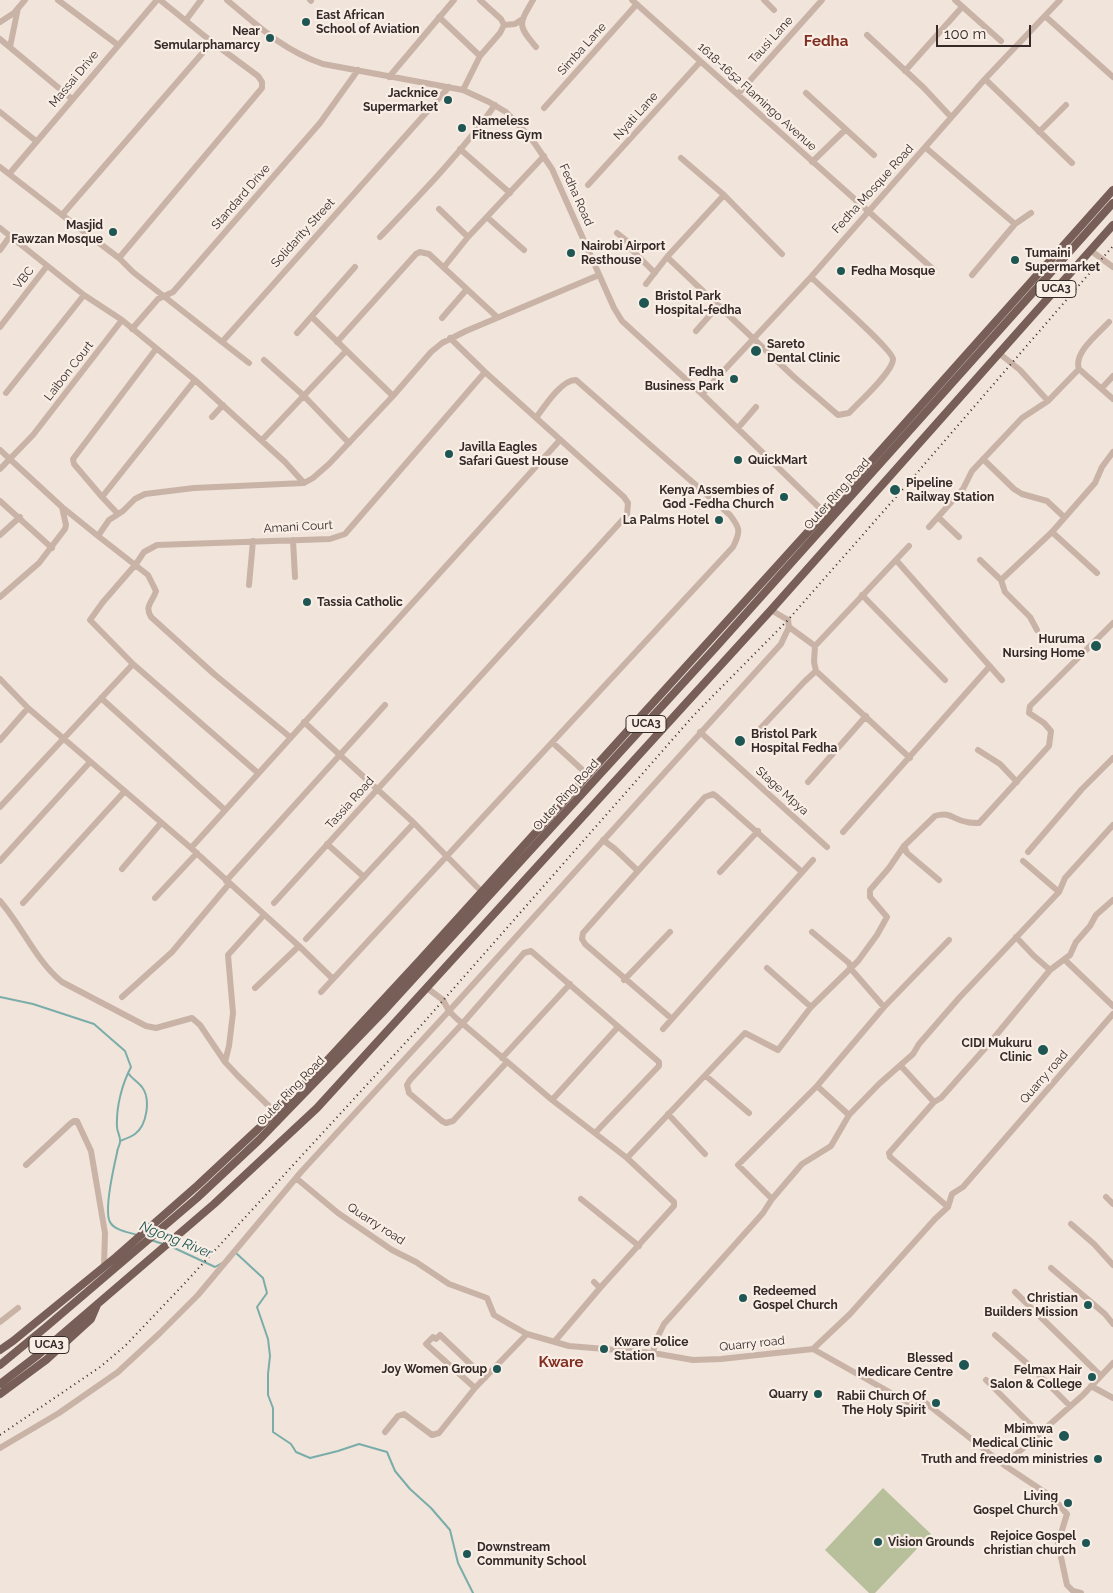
<!DOCTYPE html>
<html>
<head>
<meta charset="utf-8">
<style>
	body { margin:0 }
	#map { position:relative; width:1113px; height:1593px; overflow:hidden; background:#f1e4da; font-family:Raleway,sans-serif }
	canvas { display:block }
	.scale { position:absolute; left:936px; top:25px; width:95px; height:22px; box-sizing:border-box; border:2px solid #352a27; border-top:0; padding-left:6px; font-size:15px; line-height:18px; white-space:nowrap; color:#352a27; -webkit-text-stroke:4px #f9eee6; paint-order:stroke }
</style>
</head>
<body>
<div id="map">
<canvas width="1113" height="1593"></canvas>
<div class="scale">100 m</div>
</div>
<script>
const ctx = document.querySelector('canvas').getContext('2d');
ctx.lineJoin = 'round';
function fillPath(path, color) { ctx.fillStyle = color; ctx.fill(path, 'evenodd'); }
function trace(path, color, width, dash) { ctx.strokeStyle = color; ctx.lineWidth = width; ctx.lineCap = dash ? 'butt' : 'round'; ctx.setLineDash(dash || []); ctx.stroke(path); }
function write(font, color, halo, rows, align = 'center') {
  ctx.font = font + ' Raleway,sans-serif'; ctx.lineWidth = 4.5; ctx.setLineDash([]); ctx.textBaseline = 'middle'; ctx.strokeStyle = halo; ctx.fillStyle = color; for (const [text, x, y, turn = 0] of rows) {
    ctx.save(); ctx.translate(x, y); ctx.rotate((+turn || 0) * Math.PI / 180); ctx.textAlign = isNaN(turn) ? turn : align; if (halo) ctx.strokeText(text, 0, 0); ctx.fillText(text, 0, 0); ctx.restore();
  }
}
fillPath(new Path2D(`
	M883,1488L931,1534L875,1593H869L825,1550Z`), '#b7c09b');
trace(new Path2D(`
	M0,997L33,1004L94,1024L125,1051L131,1067C122,1084 116,1107 117,1127C117,1132 121,1137 120,1142C120,1145 117,1149 117,1153C114,1166 104,1211 110,1222C114,1230 128,1232 137,1235
	M120,1141C125,1139 131,1137 135,1134C147,1125 151,1099 142,1087C137,1081 132,1079 128,1073
	M151,1240L163,1244
	M170,1246L215,1267L222,1263
	M236,1253L263,1278L267,1293L257,1307L268,1339L270,1356L268,1374V1395L273,1408V1432L291,1444L296,1452L310,1458L338,1451L359,1444L387,1452L395,1471L410,1489L431,1508L450,1530L458,1563L473,1593`), '#7aadaa', 2);
trace(new Path2D(`
	M58,0L118,45
	M160,0L212,42L258,76L262,82V88L119,258L133,272L222,342L449,87
	M227,0C259,27 283,50 323,64L463,90L489,102L506,112L531,138L552,169L614,308L622,321L702,394L825,513
	M310,0L311,1
	M533,0C519,24 517,25 536,47
	M632,0L934,270
	M764,0L774,10
	M955,0L1001,41
	M1045,16L1113,77
	M439,17L480,56
	M186,20L201,0
	M0,22L14,13L25,0
	M504,25L515,24L521,20
	M867,35L924,88L951,117
	M0,39L72,99
	M10,47L18,8
	M905,71L962,7
	M389,77L454,0
	M985,79L1072,163
	M463,90L480,56L500,33L504,25L501,19L480,0
	M806,93L874,155
	M738,94L822,0
	M544,108L636,5
	M0,112L36,141
	M1039,132L1066,105
	M926,148L1015,224L972,275
	M460,149L510,193
	M681,158L724,195L782,254
	M812,162L845,130
	M0,167L62,215L212,42
	M10,173L157,0
	M588,185L700,62
	M439,209L468,237
	M62,215L119,258
	M488,218L524,250
	M1015,224L1031,213
	M0,228L84,295L122,320L195,380L285,462L304,483L313,478L329,464L393,396L431,352L442,343L466,331L599,275
	M617,233L627,241L630,248L655,273
	M380,237C420,195 461,153 495,105
	M0,250L10,236
	M1090,250L1113,267
	M667,257L794,377L838,415L849,413C859,402 893,372 893,359C893,350 822,288 811,277
	M444,267L468,237L544,156
	M646,284L667,257L724,195
	M312,317L393,396
	M442,318L467,289
	M0,327L47,266
	M132,329L158,299L173,292L320,123L358,70
	M696,331L718,306
	M297,333L355,267
	M222,342L249,363
	M337,342L416,254L420,252L429,254L497,317
	M1000,354L1020,370L1048,401
	M264,360L304,396L349,443
	M1079,369L1113,399
	M1102,388L1113,376
	M6,393L84,295
	M702,394L811,277L985,79L1060,0
	M212,417L223,405
	M738,428L756,407
	M262,440L346,351
	M0,450L62,507L98,536L148,575L156,591C153,602 144,605 151,617L214,674L290,737
	M983,459L1014,489L1022,494L1047,501L1064,517
	M0,469L33,435L122,320
	M102,497L74,464L73,459L156,349
	M0,501L52,548
	M118,514L102,497L195,380
	M929,527L938,517
	M1052,532L1097,573
	M0,535L20,517
	M98,536L109,520L123,511L135,499L145,494L194,488L304,483
	M959,537L938,517L963,489L972,471L1022,418L1048,401L1079,369C1073,353 1099,333 1109,322
	M293,540L295,577
	M896,560L1002,680
	M980,560L1001,580L1005,592L1030,617L1037,630
	M1001,580L1052,532L1095,483L1102,467L1113,452
	M249,585L253,541
	M862,595L945,680
	M0,597L39,563L65,529L66,525L62,507
	M789,627L815,646L814,662L816,671L910,758
	M815,646L909,546
	M0,679L28,708L191,848L299,946L333,979
	M101,698L225,810
	M304,722L414,823L482,892
	M758,731L805,681L816,671
	M700,732L827,847
	M0,740L28,708
	M553,743L588,775
	M978,750L1000,764L1017,782
	M258,773L133,664L90,620L103,602L136,564L144,552L157,545L330,539L345,534L485,372
	M808,782L866,716
	M0,807L133,664
	M843,832L990,666
	M603,840L615,849L638,871
	M327,844L364,877
	M904,846L907,853L939,880
	M191,848L560,440
	M1028,852L1082,789L1113,758
	M0,861L90,762
	M1023,861L1059,892
	M122,869L161,823
	M720,872L758,831
	M226,881L385,705
	M155,898L197,853
	M0,901C22,926 36,961 62,982L146,1026L156,1028L192,1018L200,1025L225,1062
	M23,903L124,792
	M274,903L627,515L628,503L624,497L485,372L450,338
	M264,915L228,955L233,1013L229,1046L225,1062L238,1076L276,1113
	M812,932L849,963L851,969L884,1007
	M1016,937L1034,956L1050,970
	M306,939L414,823
	M1065,960L1113,1006
	M767,968L811,1007
	M624,980L670,932
	M255,988L299,946
	M427,988L443,1000L449,1011L456,1018L552,1100L627,1158
	M321,992L733,547C741,531 740,528 730,515L576,380C562,379 544,407 536,418
	M122,997L172,952L229,884
	M672,1019L585,944L582,939L583,933L638,871L705,797L713,794L716,796L802,872
	M663,1029L813,860
	M502,1058L570,984
	M507,1062L453,1121L446,1123L442,1121L409,1093L407,1085L410,1080L462,1024L524,953L531,951L659,1062V1066L595,1133
	M901,1066L934,1102
	M706,1076L749,1113
	M817,1086L849,1115
	M552,1100L618,1027
	M668,1114L705,1154
	M26,1165L70,1124L74,1121H77L91,1151L105,1233L104,1266
	M296,1178L338,1213L392,1250L416,1262L449,1284L487,1298L494,1315L511,1325L527,1334L569,1346L653,1353L693,1360L721,1359L813,1349L850,1314L935,1219L948,1207L952,1194L963,1187L1113,1014
	M1106,1197L1113,1204
	M581,1199L639,1246
	M772,1199L738,1165L817,1086L884,1007L949,940
	M948,1207L890,1157L889,1153L934,1102L941,1098L988,1045L1050,970L1070,955L1076,942L1090,926L1096,915L1113,900
	M1071,1224L1094,1244L1113,1265
	M1051,1268L1105,1314L1113,1324
	M594,1282L600,1288
	M1015,1292L1101,1376
	M0,1322L18,1308
	M995,1335L1030,1366L1070,1406
	M555,1341L600,1288L674,1206V1202L627,1158L745,1033L778,1050L811,1007L858,961L877,935L887,917L870,897V890L889,868L904,846L935,816C951,811 953,820 967,822C971,823 975,823 979,823L1049,746L1051,731L1044,723L1029,713L1030,706L1113,623
	M813,1349L916,1407L922,1400L1004,1465L1052,1497L1067,1514L1058,1543L1067,1585L1073,1591L1081,1593
	M653,1353L656,1340L664,1324L763,1213L772,1199L802,1164L831,1146L849,1115L879,1084L913,1054L919,1044L959,998L1059,892L1065,878L1113,825
	M986,1380L1039,1433
	M1091,1386L1113,1398
	M475,1388L527,1334
	M385,1432L398,1416L404,1414L432,1435L439,1433L475,1388L426,1344L433,1337L436,1339L440,1335L485,1378
	M0,1448L59,1413L118,1372L160,1333L198,1295L301,1172L449,1011L781,644L789,627L788,620L771,610
	M1004,1465L1083,1395L1113,1363`), '#c9b3a7', 6);
trace(new Path2D(`
	M0,1350L13,1341L116,1257L198,1185L258,1129L322,1066L421,959L825,513L1113,190
	M0,1365L46,1327L197,1198L259,1140L382,1013L716,647L1113,203
	M0,1384L38,1355L214,1204L317,1108L771,610L1113,225
	M0,1394L46,1360L91,1319L97,1305`), '#775f58', 8);
trace(new Path2D(`
	M0,1435L100,1367L125,1346L184,1284L418,1029L694,715L788,620L903,489L1113,246`), '#352a27', 2, [1, 4]);
for (const [x, y, r, color] of [
	[306,22,5,"#1e5653"],
	[270,38,5,"#1e5653"],
	[448,100,5,"#1e5653"],
	[462,128,5,"#1e5653"],
	[113,232,5,"#1e5653"],
	[571,253,5,"#1e5653"],
	[1015,260,5,"#1e5653"],
	[841,271,5,"#1e5653"],
	[644,303,6,"#1e5653"],
	[756,351,6,"#1e5653"],
	[734,379,5,"#1e5653"],
	[449,454,5,"#1e5653"],
	[738,460,5,"#1e5653"],
	[895,490,6,"#1e5653"],
	[784,497,5,"#1e5653"],
	[719,520,5,"#1e5653"],
	[307,602,5,"#1e5653"],
	[1096,646,6,"#1e5653"],
	[740,741,6,"#1e5653"],
	[1043,1050,6,"#1e5653"],
	[743,1298,5,"#1e5653"],
	[1088,1305,5,"#1e5653"],
	[604,1349,5,"#1e5653"],
	[964,1365,6,"#1e5653"],
	[497,1369,5,"#1e5653"],
	[1092,1377,5,"#1e5653"],
	[818,1394,5,"#1e5653"],
	[936,1403,5,"#1e5653"],
	[1064,1436,6,"#1e5653"],
	[1098,1459,5,"#1e5653"],
	[1068,1503,5,"#1e5653"],
	[878,1542,5,"#1e5653"],
	[1086,1543,5,"#1e5653"],
	[467,1554,5,"#1e5653"]
]) { const dot = new Path2D(); dot.arc(x, y, r, 0, 2 * Math.PI); ctx.fillStyle = color; ctx.fill(dot); trace(dot, '#f9eee6', 2); }
for (const [x, y, w] of [
	[1056,289,40],
	[646,724,40],
	[49,1345,40]
]) { const box = new Path2D(); box.roundRect(x - w / 2, y - 8.5, w, 17, 4); ctx.fillStyle = '#f9eee6'; ctx.fill(box); trace(box, '#352a27', 1); }
write('bold 11px', '#352a27', null, [
	["UCA3",1056,289],
	["UCA3",646,724],
	["UCA3",49,1345]
]);
write('bold 12px', '#352a27', '#f9eee6', [
	["East African",316,15,"left"],
	["School of Aviation",316,29,"left"],
	["Near",260,31],
	["Semularphamarcy",260,45],
	["Jacknice",438,93],
	["Supermarket",438,107],
	["Nameless",472,121,"left"],
	["Fitness Gym",472,135,"left"],
	["Masjid",103,225],
	["Fawzan Mosque",103,239],
	["Nairobi Airport",581,246,"left"],
	["Resthouse",581,260,"left"],
	["Tumaini",1025,253,"left"],
	["Supermarket",1025,267,"left"],
	["Fedha Mosque",851,271,"left"],
	["Bristol Park",655,296,"left"],
	["Hospital-fedha",655,310,"left"],
	["Sareto",767,344,"left"],
	["Dental Clinic",767,358,"left"],
	["Fedha",724,372],
	["Business Park",724,386],
	["Javilla Eagles",459,447,"left"],
	["Safari Guest House",459,461,"left"],
	["QuickMart",748,460,"left"],
	["Pipeline",906,483,"left"],
	["Railway Station",906,497,"left"],
	["Kenya Assembies of",774,490],
	["God -Fedha Church",774,504],
	["La Palms Hotel",709,520],
	["Tassia Catholic",317,602,"left"],
	["Huruma",1085,639],
	["Nursing Home",1085,653],
	["Bristol Park",751,734,"left"],
	["Hospital Fedha",751,748,"left"],
	["CIDI Mukuru",1032,1043],
	["Clinic",1032,1057],
	["Redeemed",753,1291,"left"],
	["Gospel Church",753,1305,"left"],
	["Christian",1078,1298],
	["Builders Mission",1078,1312],
	["Kware Police",614,1342,"left"],
	["Station",614,1356,"left"],
	["Blessed",953,1358],
	["Medicare Centre",953,1372],
	["Joy Women Group",487,1369],
	["Felmax Hair",1082,1370],
	["Salon & College",1082,1384],
	["Quarry",808,1394],
	["Rabii Church Of",926,1396],
	["The Holy Spirit",926,1410],
	["Mbimwa",1053,1429],
	["Medical Clinic",1053,1443],
	["Truth and freedom ministries",1088,1459],
	["Living",1058,1496],
	["Gospel Church",1058,1510],
	["Rejoice Gospel",1076,1536],
	["christian church",1076,1550],
	["Vision Grounds",888,1542,"left"],
	["Downstream",477,1547,"left"],
	["Community School",477,1561,"left"]
], 'right');
write('12px', '#352a27', '#f9eee6', [
	["Tausi Lane",771,40,-48],
	["Simba Lane",582,49,-48],
	["Massai Drive",74,79,-50],
	["1618-1652 Flamingo Avenue",757,97,42],
	["Nyati Lane",636,116,-48],
	["Fedha Mosque Road",873,189,-48],
	["Fedha Road",576,195,66],
	["Standard Drive",241,197,-49],
	["Solidarity Street",303,233,-48],
	["VBC",24,278,-52],
	["Laibon Court",69,371,-52],
	["Outer Ring Road",837,494,-48],
	["Amani Court",298,527,-3],
	["Stage Mpya",782,791,42],
	["Outer Ring Road",566,795,-48],
	["Tassia Road",350,803,-48],
	["Quarry road",1044,1077,-49],
	["Outer Ring Road",291,1091,-46],
	["Quarry road",376,1224,33],
	["Quarry road",752,1344,-6]
]);
write('italic 14px', '#1e5653', '#f9eee6', [
	["Ngong River",176,1240,22]
]);
write('bold 15px', '#822f22', '#f9eee6', [
	["Fedha",826,41],
	["Kware",561,1362]
]);
</script>
</body>
</html>
